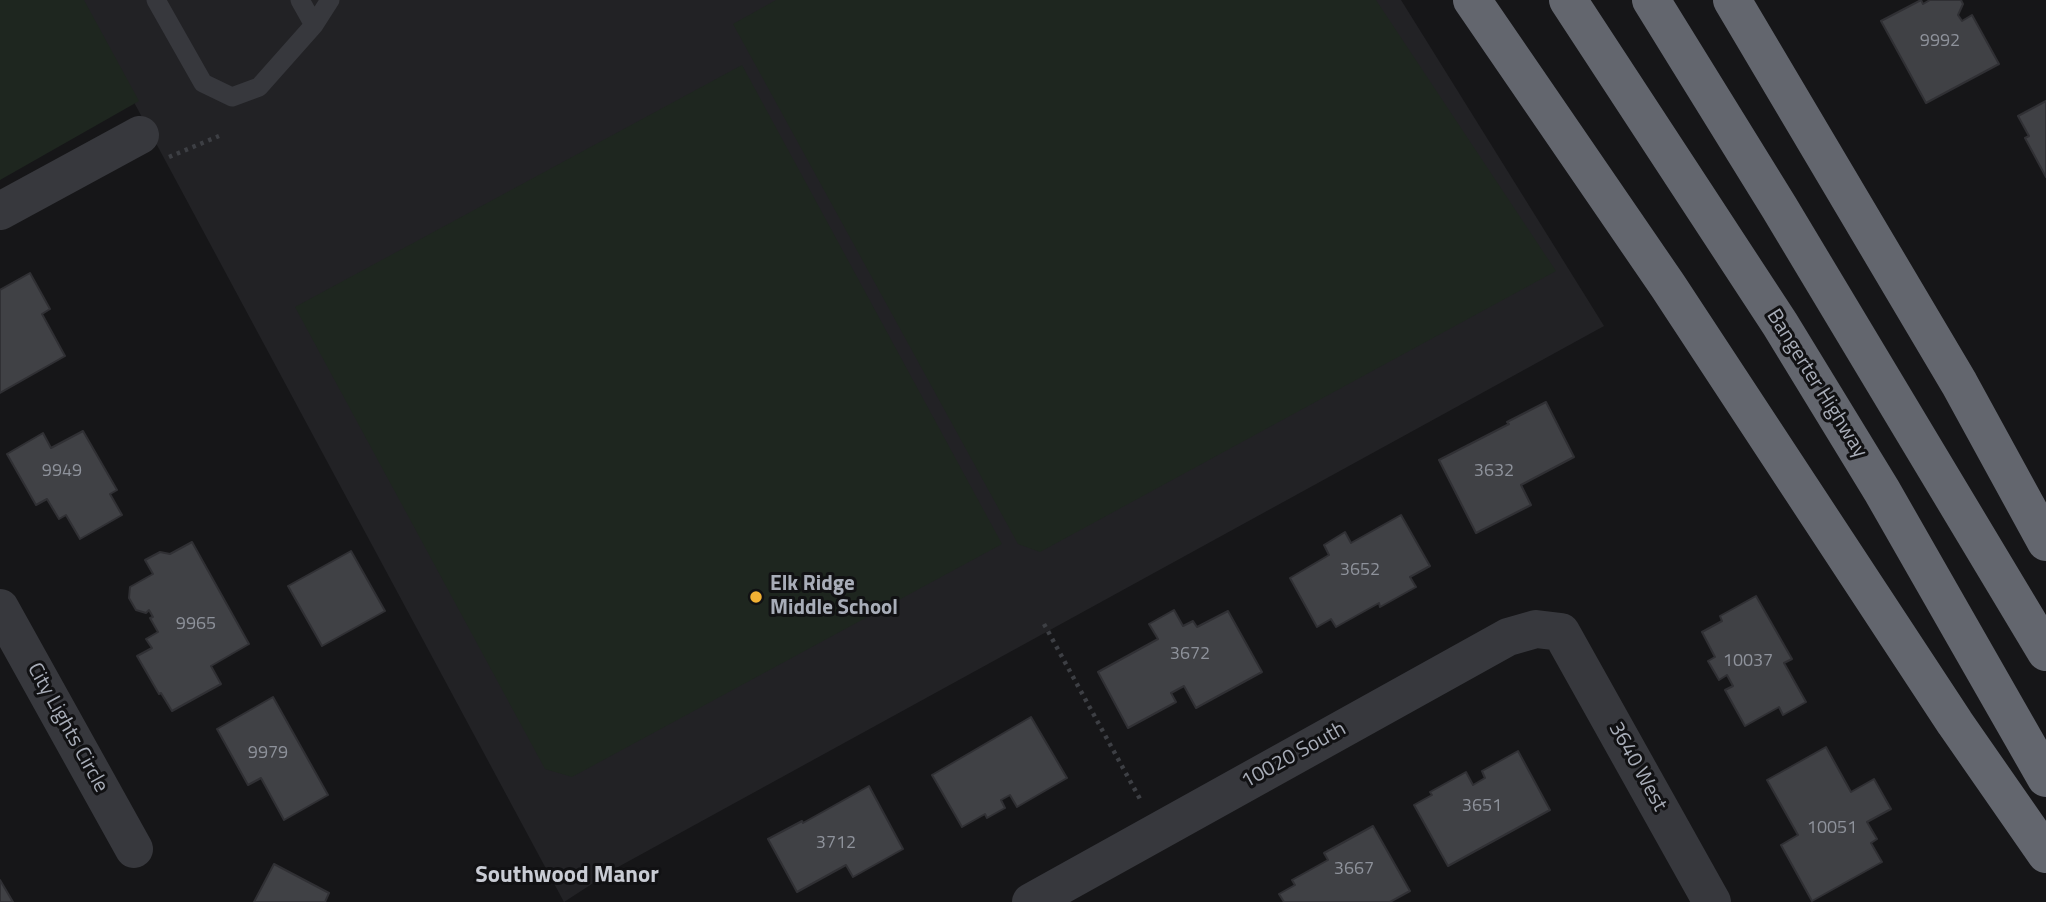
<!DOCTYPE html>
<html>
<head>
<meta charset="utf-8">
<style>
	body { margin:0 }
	canvas { display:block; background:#161618 }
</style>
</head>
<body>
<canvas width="2046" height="902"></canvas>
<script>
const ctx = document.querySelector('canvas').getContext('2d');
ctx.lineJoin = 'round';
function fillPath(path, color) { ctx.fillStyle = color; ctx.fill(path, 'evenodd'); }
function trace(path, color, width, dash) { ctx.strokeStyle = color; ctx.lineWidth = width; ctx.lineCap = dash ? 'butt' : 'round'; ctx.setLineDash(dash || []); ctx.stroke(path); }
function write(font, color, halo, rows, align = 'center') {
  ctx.font = font + ' "Titillium Web",sans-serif'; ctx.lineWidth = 6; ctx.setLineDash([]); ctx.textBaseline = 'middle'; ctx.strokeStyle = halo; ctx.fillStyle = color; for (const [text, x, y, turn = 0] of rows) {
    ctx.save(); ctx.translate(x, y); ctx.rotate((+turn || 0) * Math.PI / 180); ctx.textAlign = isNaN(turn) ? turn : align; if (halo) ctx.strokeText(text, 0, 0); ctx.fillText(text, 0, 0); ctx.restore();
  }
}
fillPath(new Path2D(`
	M79,0H1401L1604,326L618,867L564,902Z`), '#222225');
fillPath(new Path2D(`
	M0,0H84L139,101L0,180Z
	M776,0H1376L1556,271L1040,552L1018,544L733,24Z
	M742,65L1002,544L572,777L545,769L295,307Z`), '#1e261f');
const building = new Path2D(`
	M1921,0L1923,4L1930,0H1961L1963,4L1958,15L1962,21L1972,15L1999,64L1926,103L1881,21Z
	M2046,101V177L2025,138L2029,136L2018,116Z
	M30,273L50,309L42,314L65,356L0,393V290Z
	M1546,402L1574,457L1521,485L1531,505L1476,533L1439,460L1509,424L1507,422Z
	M83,431L117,490L110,494L122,515L80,539L66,515L59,519L47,499L36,505L7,454L43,433L51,448Z
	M1401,515L1430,566L1410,577L1416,587L1380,607L1379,603L1336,627L1331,619L1317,627L1290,578L1329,555L1324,545L1345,532L1351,543Z
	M192,542L249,644L211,666L221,684L172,711L161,693L159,694L137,656L152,648L146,639L158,632L150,618L153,617L149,610L146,613L136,610L129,598L130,587L153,574L145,560L160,552L170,554Z
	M351,551L385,611L322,646L288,586Z
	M1756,596L1792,659L1784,663L1806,702L1783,715L1779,707L1745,726L1725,690L1733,686L1727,675L1719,680L1708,661L1715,657L1702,632L1722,621L1720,616Z
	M1174,610L1183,626L1193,621L1197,627L1228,611L1262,672L1196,708L1184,686L1171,693L1176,702L1128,728L1098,672L1158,639L1149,624Z
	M273,697L328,795L284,820L261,778L248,785L217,729Z
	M1031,717L1067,778L1017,807L1010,795L1001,800L1005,808L987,818L985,814L962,827L932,775Z
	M1826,747L1851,792L1874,779L1891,809L1867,822L1877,839L1871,843L1882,862L1812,901L1781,845L1798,835L1767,780Z
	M1518,751L1550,810L1448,866L1414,805L1432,795L1430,792L1466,772L1473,785L1485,778L1482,771Z
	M869,786L903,849L853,877L846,865L797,892L768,839L802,821L803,823Z
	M1373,826L1410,891L1390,902H1284L1279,894L1295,885L1292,880L1328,860L1324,853Z
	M274,864L329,893L325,902H254Z
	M0,880L13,902H0Z`);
fillPath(building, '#404145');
trace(building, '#303034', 2);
trace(new Path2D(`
	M169,157L219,136
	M1044,624L1140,799`), '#3d3f44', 4.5, [3.5, 5]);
trace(new Path2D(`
	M156,0L203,83L232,97L259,87L314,25L330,0
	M300,0L314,25`), '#37383d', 19);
trace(new Path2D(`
	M0,211L140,135
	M0,608L134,849
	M1031,902L1508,637L1536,629L1561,632L1712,902`), '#37383d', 38);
trace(new Path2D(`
	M1472,0L1668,286L1955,723L2046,854
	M1568,0L1780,324L1882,491L2046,778
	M1651,0L1779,207L2046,652
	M1732,0L1959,383L2046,542`), '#63666e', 38);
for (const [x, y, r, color] of [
	[756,597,7,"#f2b134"]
]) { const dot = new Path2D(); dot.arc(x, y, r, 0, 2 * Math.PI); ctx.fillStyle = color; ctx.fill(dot); trace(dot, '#111113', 2.5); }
write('18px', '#8e929b', null, [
	["9992",1940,42],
	["9949",62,472],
	["3632",1494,472],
	["3652",1360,571],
	["9965",196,625],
	["3672",1190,655],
	["10037",1748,662],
	["9979",268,754],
	["3651",1482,807],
	["10051",1832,829],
	["3712",836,844],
	["3667",1354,870]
]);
write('21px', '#a8adb8', '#111113', [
	["Bangerter Highway",1816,384,58],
	["City Lights Circle",67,728,61],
	["10020 South",1294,756,-29],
	["3640 West",1637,767,61]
]);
write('bold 21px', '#a8adb8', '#111113', [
	["Elk Ridge",770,585],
	["Middle School",770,609]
], 'left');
write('bold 23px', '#c9ccd4', '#111113', [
	["Southwood Manor",567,876]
]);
</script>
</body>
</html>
